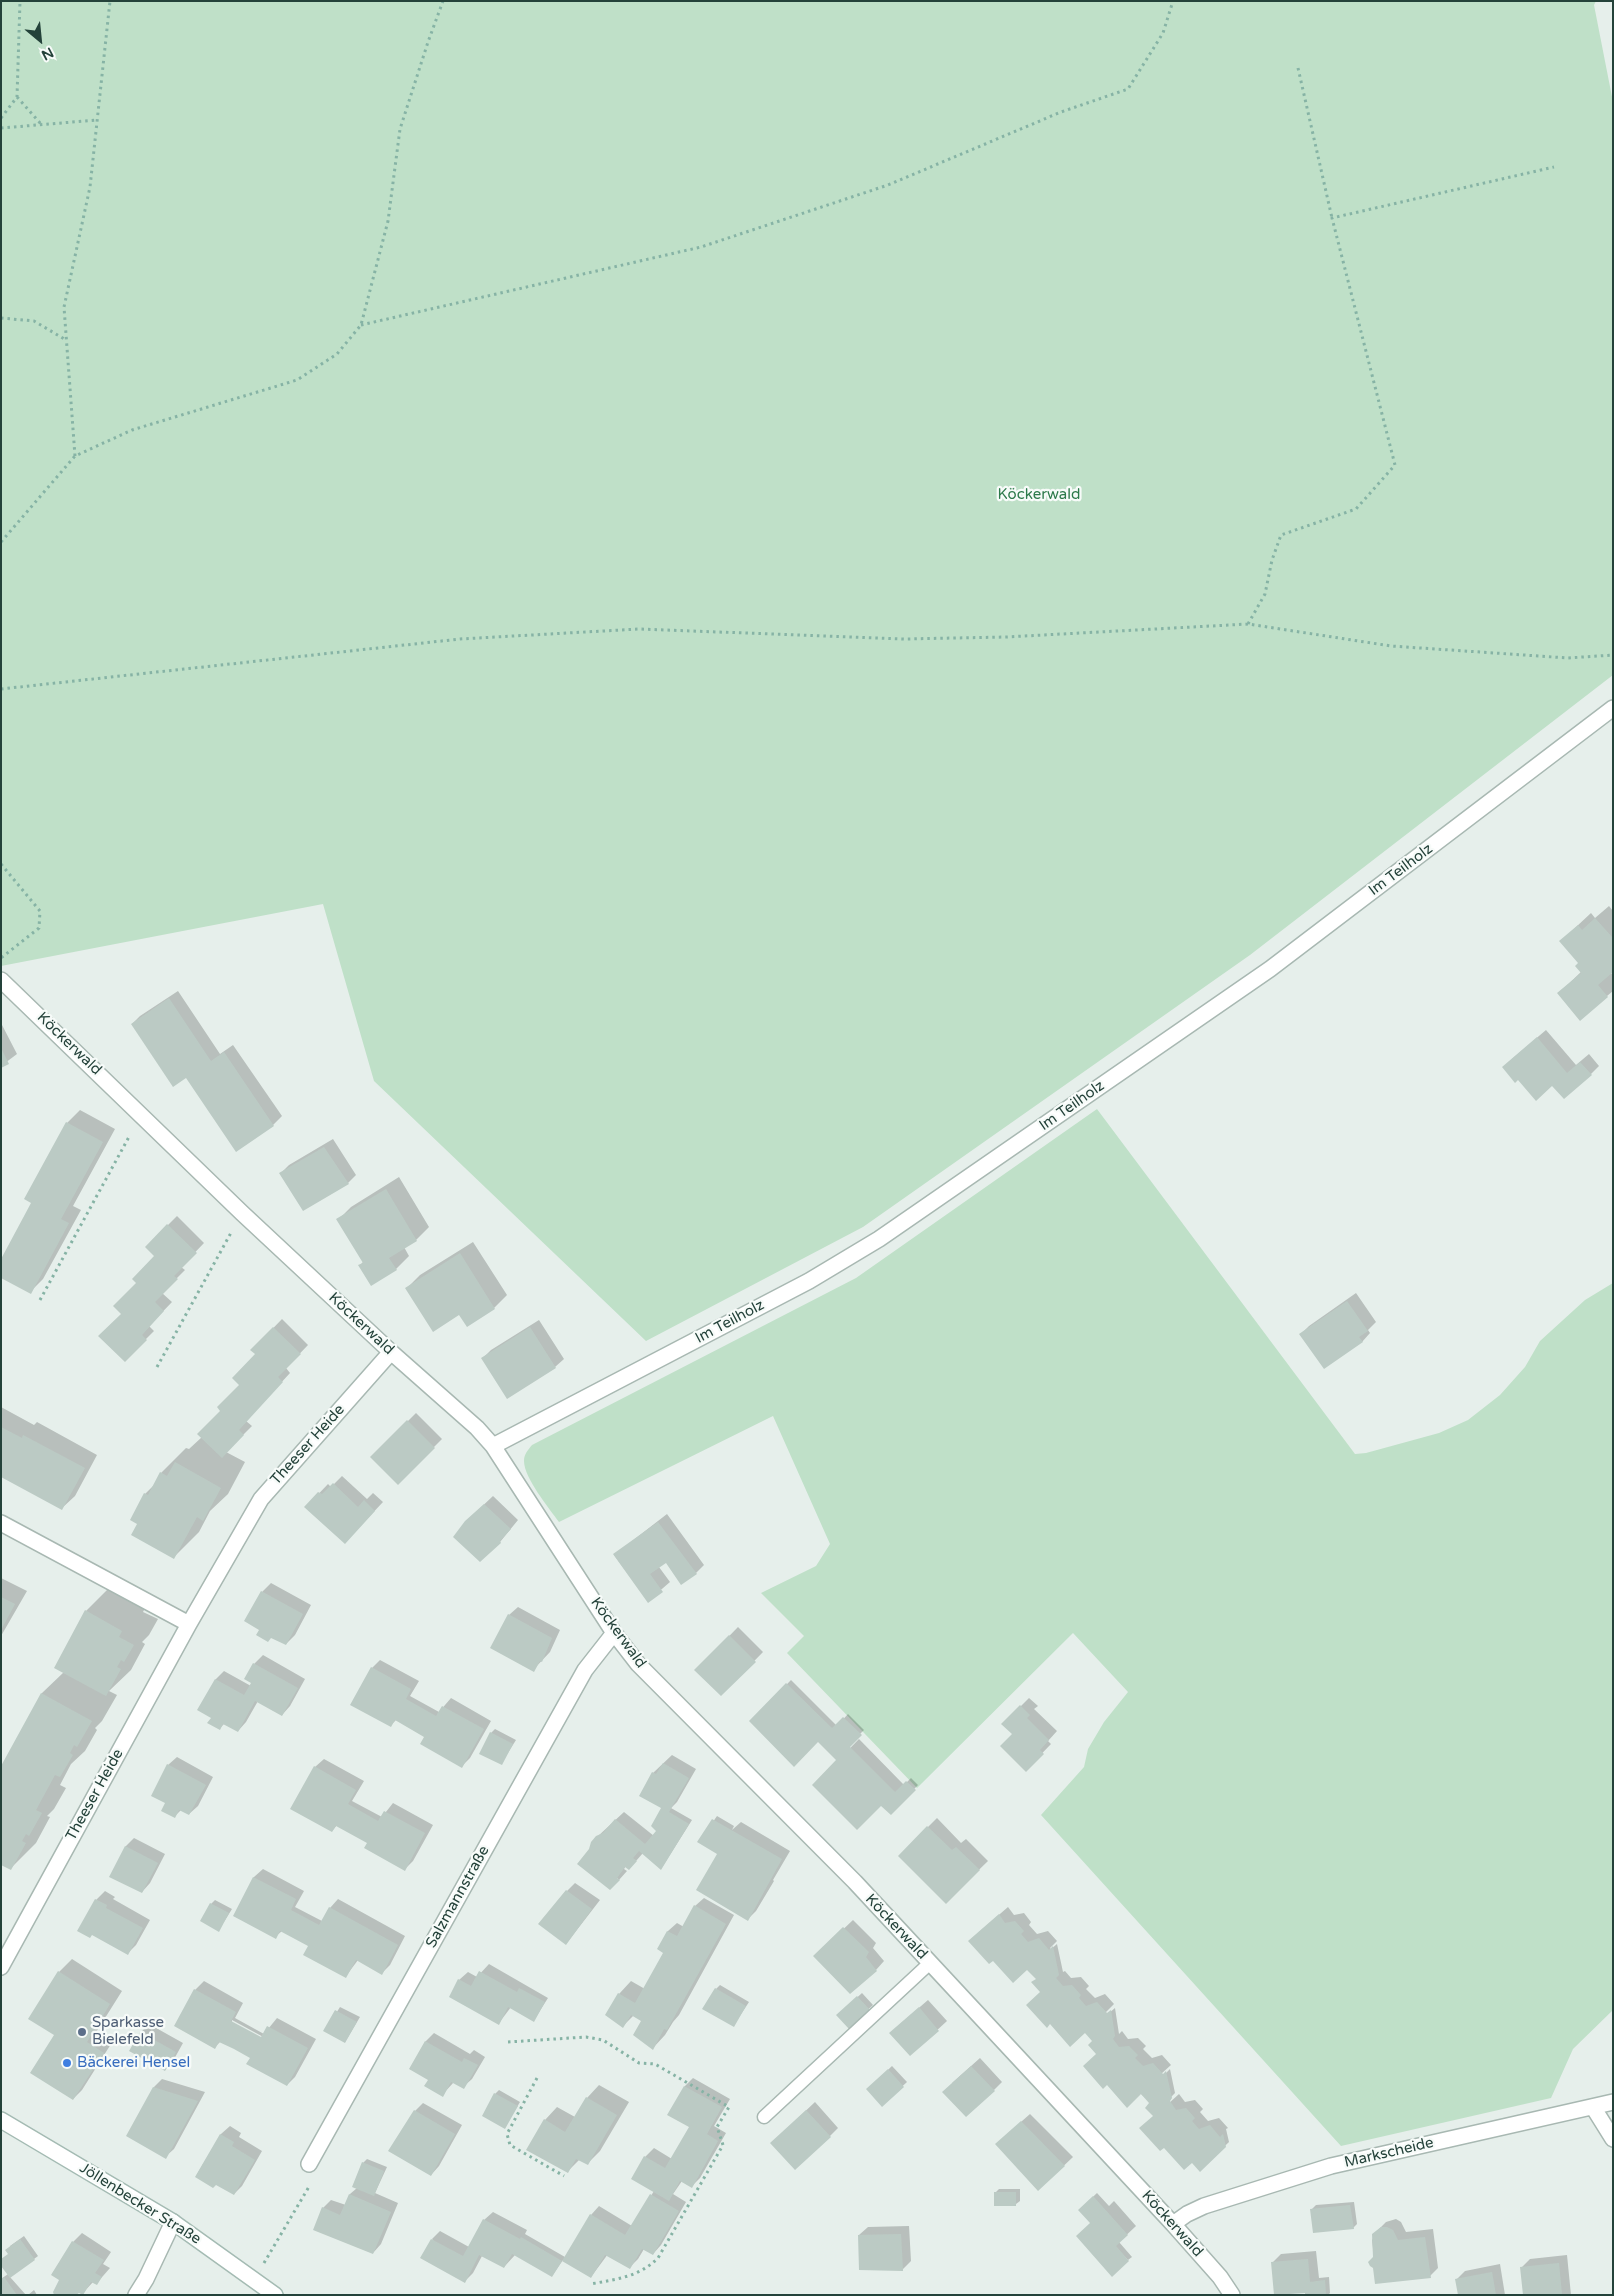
<!DOCTYPE html>
<html>
<head>
<meta charset="utf-8">
<style>
	body { margin:0 }
	#map { position:relative; width:1614px; height:2296px; overflow:hidden; background:#e6efeb; font-family:"Varela Round",sans-serif }
	canvas { display:block }
	.frame { position:absolute; inset:0; border:2px solid #24423a; pointer-events:none }
	.north { position:absolute; left:15px; top:15px; width:50px; height:50px; -webkit-text-stroke:4px #f7fbf9; paint-order:stroke; rotate:152deg; font-size:14px; font-weight:700; line-height:20px; text-align:center; color:#24423a }
	.north::after { content:''; display:block; margin:auto; width:18px; height:22px; background:#24423a; clip-path:polygon(50% 0,100% 100%,50% 72%,0 100%) }
</style>
</head>
<body>
<div id="map">
<canvas width="1614" height="2296"></canvas>
<div class="frame"></div>
<div class="north">N</div>
</div>
<script>
const ctx = document.querySelector('canvas').getContext('2d');
ctx.lineJoin = 'round';
function fillPath(path, color) { ctx.fillStyle = color; ctx.fill(path, 'evenodd'); }
function trace(path, color, width, dash) { ctx.strokeStyle = color; ctx.lineWidth = width; ctx.lineCap = dash ? 'butt' : 'round'; ctx.setLineDash(dash || []); ctx.stroke(path); }
function write(font, color, halo, rows, align = 'center') {
  ctx.font = font + ' "Varela Round",sans-serif'; ctx.lineWidth = 4.5; ctx.setLineDash([]); ctx.textBaseline = 'middle'; ctx.strokeStyle = halo; ctx.fillStyle = color; for (const [text, x, y, turn = 0] of rows) {
    ctx.save(); ctx.translate(x, y); ctx.rotate((+turn || 0) * Math.PI / 180); ctx.textAlign = isNaN(turn) ? turn : align; if (halo) ctx.strokeText(text, 0, 0); ctx.fillText(text, 0, 0); ctx.restore();
  }
}
fillPath(new Path2D(`
	M1,1H1596L1594,5L1613,102V675L1250,955L863,1227L646,1341L374,1081L323,904L1,966Z
	M1097,1109L1355,1454L1366,1453L1439,1433L1468,1420L1500,1395L1525,1367L1540,1341L1585,1300L1613,1283V2010L1573,2049L1551,2098L1341,2146L1041,1815L1084,1767L1088,1749L1104,1722L1128,1692L1073,1633L917,1788L787,1653L804,1636L761,1593L816,1566L830,1544L773,1416L559,1522C549,1508 524,1478 524,1461C524,1454 528,1450 532,1445L856,1278Z`), '#bfe0c8');
fillPath(new Path2D(`
	M1609,906L1613,911V971L1611,973L1613,975V991L1607,996L1559,993L1582,971L1579,963L1561,941L1591,913L1595,918Z
	M178,991L220,1054L233,1045L282,1116L273,1125L236,1150L186,1076L132,1024L140,1016Z
	M1,1023L17,1054L1,1066Z
	M1546,1030L1576,1065L1589,1054L1599,1066L1591,1074L1552,1084L1512,1059Z
	M80,1110L115,1129L73,1206L81,1210L43,1279L30,1292L33,1203L67,1123Z
	M333,1139L356,1175L348,1183L281,1173L289,1165Z
	M399,1177L429,1227L416,1240L404,1247L409,1256L396,1269L360,1265L363,1262L338,1220L351,1207Z
	M177,1216L204,1243L181,1267L185,1270L162,1293L172,1302L149,1326L154,1331L125,1360L123,1314L137,1283L156,1256L146,1247Z
	M473,1242L507,1295L494,1308L460,1314L407,1288L420,1275Z
	M1356,1293L1376,1322L1368,1330L1370,1333L1362,1342L1301,1334L1309,1326Z
	M282,1319L308,1345L286,1368L290,1373L246,1421L252,1426L226,1452L245,1462L228,1494L210,1511L199,1532L174,1557L138,1523L145,1494L156,1483L161,1473L186,1448L189,1449L202,1437L241,1385L256,1354L252,1350Z
	M539,1320L564,1359L555,1367L483,1358L491,1350Z
	M1,1407L34,1425L37,1422L97,1455L75,1496L62,1508L1,1476Z
	M416,1413L442,1439L398,1483L372,1457Z
	M342,1476L367,1499L373,1493L383,1502L353,1534L306,1507L328,1484L331,1487Z
	M493,1496L518,1520L500,1542L475,1513Z
	M667,1514L704,1565L696,1573L666,1562L659,1567L670,1582L648,1601L614,1555Z
	M1,1578L27,1591L1,1636Z
	M271,1583L311,1605L295,1635L286,1644L246,1621L262,1592Z
	M111,1586L146,1606L143,1612L158,1619L149,1635L142,1642L145,1644L131,1670L109,1691L117,1695L102,1721L95,1728L97,1730L85,1751L71,1764L60,1785L66,1788L54,1809L47,1816L50,1817L36,1843L11,1868L1,1768L42,1693L64,1672L86,1611Z
	M518,1607L560,1630L550,1652L533,1670L509,1615Z
	M738,1627L763,1652L721,1695L696,1670Z
	M263,1655L305,1679L290,1706L282,1715L258,1701L246,1722L238,1731L224,1724L219,1729L212,1717L199,1710L216,1679L224,1671L251,1686L252,1683L246,1679L254,1664Z
	M380,1660L419,1681L410,1696L439,1712L451,1698L491,1721L470,1758L462,1766L428,1731L396,1720L391,1725L372,1668Z
	M791,1680L837,1726L848,1714L864,1730L836,1758L818,1741L751,1721Z
	M1029,1698L1038,1706L1034,1709L1057,1731L1048,1741L1051,1744L1026,1770L1013,1734L1003,1724Z
	M495,1729L516,1740L501,1764L491,1733Z
	M859,1739L904,1785L911,1778L918,1785L891,1813L882,1804L814,1785Z
	M672,1755L696,1769L677,1802L671,1808L692,1820L661,1869L643,1853L629,1869L626,1866L624,1869L627,1871L619,1880L591,1850L597,1837L624,1812L654,1836L658,1831L662,1809L653,1773Z
	M177,1757L213,1777L198,1806L189,1814L181,1810L174,1817L167,1803L168,1765Z
	M324,1759L364,1781L352,1801L382,1817L393,1803L433,1825L413,1861L405,1869L368,1842L337,1825L332,1831L315,1767Z
	M717,1816L734,1826L732,1830L741,1822L790,1851L773,1880L774,1881L756,1911L748,1919L719,1853L699,1842Z
	M937,1818L961,1843L966,1839L988,1861L946,1902L899,1856Z
	M134,1838L165,1854L150,1883L142,1892L111,1876L126,1846Z
	M263,1869L304,1891L295,1907L322,1921L330,1908L338,1899L405,1936L390,1965L382,1973L358,1960L346,1976L312,1941L282,1931L275,1937L234,1916L254,1877Z
	M575,1883L600,1900L566,1944L567,1891Z
	M105,1891L115,1897L113,1899L150,1920L136,1945L128,1953L92,1934L79,1930L96,1900Z
	M704,1898L734,1915L679,2015L673,2022L665,2035L653,2048L642,2020L634,2015L623,2026L619,1994L631,1981L645,1989L664,1952L658,1949L668,1931L677,1923L684,1927L695,1906Z
	M215,1900L232,1909L219,1930L211,1904Z
	M1008,1907L1014,1915L1024,1913L1031,1922L1029,1925L1037,1934L1048,1931L1057,1941L1050,1948L1051,1949L1057,1944L1063,1972L1065,1971L1071,1978L1081,1977L1089,1986L1086,1989L1095,1998L1105,1994L1114,2004L1102,2016L1103,2018L1115,2008L1119,2034L1122,2031L1128,2039L1138,2038L1146,2046L1143,2049L1152,2058L1162,2055L1171,2065L1161,2074L1163,2076L1170,2069L1175,2093L1166,2102L1168,2104L1179,2094L1185,2102L1195,2100L1203,2109L1200,2112L1208,2121L1219,2118L1228,2128L1226,2129L1229,2142L1200,2170L1154,2116L1151,2103L1097,2054L1094,2041L1042,1992L1037,1979L1027,1968L978,1933Z
	M853,1920L876,1943L873,1948L884,1961L876,1970L815,1956Z
	M72,1959L122,1991L95,2034L111,2044L82,2090L73,2099L56,2035L30,2018L59,1972Z
	M489,1964L548,1998L534,2020L511,2007L499,2023L459,1980L468,1972L477,1977Z
	M204,1981L243,2003L235,2018L264,2034L277,2018L316,2039L295,2077L287,2085L251,2057L221,2041L215,2047L195,1990ZM232,2020L267,2039L265,2041L232,2023Z
	M720,1985L749,2002L734,2025L716,1989Z
	M862,1993L873,2005L849,2027L838,2015Z
	M928,2000L947,2021L910,2055L899,2025Z
	M340,2007L360,2017L345,2042L325,2031Z
	M149,2024L183,2043L173,2061L165,2070L131,2051L141,2032Z
	M434,2033L470,2054L474,2050L485,2057L472,2079L463,2087L454,2082L442,2095L430,2080L410,2069L426,2041Z
	M980,2058L1002,2082L994,2090L952,2083Z
	M892,2066L907,2082L882,2105L868,2089Z
	M693,2078L730,2099L714,2126L726,2133L700,2178L692,2186L682,2181L673,2194L686,2202L661,2245L653,2254L644,2249L638,2259L630,2267L608,2254L591,2277L563,2260L552,2276L515,2255L504,2267L482,2256L473,2273L464,2282L432,2239L440,2231L469,2247L484,2220L493,2212L527,2230L525,2234L565,2257L591,2215L599,2206L632,2226L654,2191L645,2157L654,2148L672,2159L690,2127L669,2114L685,2086Z
	M162,2079L205,2092L174,2149L165,2157L154,2087Z
	M599,2085L629,2102L600,2151L587,2164L580,2159L567,2172L545,2120L557,2107L575,2117L587,2098Z
	M499,2090L520,2102L505,2127L495,2094Z
	M815,2102L838,2128L830,2136L780,2135Z
	M423,2103L462,2125L439,2166L431,2175L415,2111Z
	M1030,2114L1073,2157L1038,2190L1005,2136Z
	M230,2126L241,2133L239,2137L262,2151L242,2186L234,2194L216,2184L196,2176L221,2134Z
	M367,2159L387,2167L375,2193L398,2203L381,2244L373,2253L323,2208L331,2200L346,2205L350,2194L357,2188L363,2163Z
	M999,2189H1020V2201L1016,2204L995,2193Z
	M1097,2193L1109,2206L1114,2201L1136,2226L1119,2242L1132,2257L1128,2260L1079,2210Z
	M1354,2202L1357,2224L1353,2228L1312,2209L1316,2205Z
	M1396,2219L1401,2222L1406,2232L1433,2229L1438,2268L1430,2276L1375,2267L1372,2240L1377,2231L1386,2222Z
	M909,2226L911,2261L902,2270L859,2235L868,2227Z
	M82,2233L111,2252L103,2264L110,2268L96,2284L93,2282L82,2294L52,2274L73,2242Z
	M24,2236L38,2256L10,2277L26,2295H1V2279L8,2274L10,2246Z
	M1316,2251L1319,2278L1329,2277L1330,2293L1328,2295H1306V2292L1272,2263L1281,2254Z
	M1567,2255L1571,2295H1524L1521,2268L1530,2259Z
	M1500,2264L1505,2295H1459L1457,2279L1465,2271Z
	M34,2290L37,2295H28Z`), '#0003');
fillPath(new Path2D(`
	M1595,918L1613,938V972L1598,985L1608,997L1580,1021L1557,993L1581,973L1575,966L1578,963L1559,941L1578,925L1582,930Z
	M169,998L211,1061L224,1052L274,1126L236,1152L186,1078L173,1087L131,1024Z
	M1537,1037L1567,1073L1580,1062L1592,1075L1564,1099L1552,1086L1536,1101L1518,1080L1515,1083L1502,1067Z
	M1,1048L9,1064L1,1068Z
	M66,1122L103,1142L61,1219L69,1223L31,1294L1,1278V1259L31,1203L24,1199Z
	M324,1147L349,1184L303,1211L279,1173Z
	M386,1189L417,1241L389,1258L397,1270L371,1286L358,1265L363,1263L336,1219Z
	M167,1224L197,1253L174,1276L178,1279L155,1302L164,1311L142,1335L147,1340L125,1362L98,1336L121,1314L113,1306L136,1283L132,1279L154,1256L145,1247Z
	M460,1253L495,1309L467,1327L459,1315L433,1332L405,1288Z
	M1347,1301L1368,1331L1359,1337L1363,1342L1324,1369L1299,1334Z
	M273,1327L301,1354L278,1377L283,1382L239,1430L244,1435L222,1458L197,1434L220,1411L217,1407L239,1385L232,1378L255,1354L250,1350Z
	M530,1327L556,1368L507,1399L481,1358Z
	M407,1420L435,1448L398,1485L370,1457Z
	M1,1427L22,1438L23,1435L85,1468L62,1510L1,1477Z
	M175,1462L221,1488L203,1521L197,1517L174,1559L131,1535L137,1524L130,1520L144,1493L148,1495L160,1472L167,1476Z
	M333,1483L358,1507L364,1500L375,1511L345,1544L304,1507L318,1492L322,1494Z
	M484,1504L511,1529L500,1541L501,1543L480,1562L453,1537L465,1521Z
	M658,1522L697,1574L681,1585L666,1563L650,1574L663,1592L648,1603L613,1554Z
	M261,1591L303,1614L286,1645L271,1638L268,1642L256,1635L259,1630L244,1621Z
	M1,1597L15,1604L1,1630Z
	M85,1610L122,1631L119,1637L134,1645L124,1662L121,1660L117,1667L121,1669L106,1696L54,1668Z
	M508,1614L552,1638L542,1662L540,1661L534,1672L490,1648Z
	M729,1635L756,1662L721,1696L694,1670Z
	M253,1663L298,1688L282,1716L255,1701L238,1732L223,1724L220,1730L207,1723L211,1718L197,1710L215,1679L244,1695L251,1683L244,1679Z
	M371,1667L411,1689L406,1699L436,1716L442,1706L484,1729L462,1768L420,1744L424,1737L395,1720L391,1727L350,1705Z
	M786,1683L832,1728L843,1717L862,1735L850,1747L895,1792L906,1781L916,1790L891,1815L881,1806L857,1830L812,1785L836,1760L818,1742L794,1767L749,1721Z
	M41,1693L92,1721L77,1747L74,1745L70,1753L73,1755L60,1777L55,1775L36,1810L42,1813L29,1836L26,1834L22,1841L26,1843L11,1870L1,1865V1766Z
	M1020,1705L1030,1715L1027,1718L1049,1740L1040,1750L1044,1754L1026,1772L1000,1746L1012,1734L1001,1724Z
	M490,1732L513,1744L502,1765L479,1754Z
	M663,1763L689,1778L669,1812L689,1824L661,1870L639,1851L633,1858L637,1861L629,1870L625,1867L617,1878L620,1880L610,1890L577,1864L589,1849L591,1842L596,1836L603,1833L615,1819L645,1844L656,1831L651,1826L661,1808L639,1796L652,1772L656,1774Z
	M167,1764L206,1785L189,1815L179,1810L175,1818L161,1811L165,1803L151,1796Z
	M314,1766L356,1790L348,1804L378,1821L384,1811L425,1833L405,1871L364,1848L367,1843L336,1826L332,1832L290,1809Z
	M712,1819L782,1859L748,1921L696,1890L717,1854L697,1842Z
	M927,1826L952,1850L956,1847L980,1870L946,1904L898,1856Z
	M125,1846L158,1863L142,1893L109,1877Z
	M253,1877L296,1899L291,1910L319,1925L329,1907L398,1945L382,1975L356,1960L346,1978L303,1955L308,1946L280,1931L276,1939L233,1916Z
	M566,1890L592,1909L566,1945L538,1924Z
	M95,1899L107,1905L106,1908L143,1928L128,1955L92,1935L90,1938L77,1931Z
	M210,1903L229,1913L219,1932L200,1921Z
	M694,1905L726,1924L667,2030L664,2029L653,2050L633,2035L641,2021L631,2015L623,2028L605,2015L618,1993L635,2003L663,1953L657,1949L667,1931L677,1936Z
	M999,1914L1005,1923L1015,1921L1024,1931L1021,1934L1028,1942L1039,1938L1049,1950L1053,1946L1059,1975L1056,1978L1063,1986L1072,1985L1081,1995L1079,1998L1086,2006L1097,2002L1107,2013L1111,2010L1115,2036L1113,2039L1119,2047L1129,2046L1138,2055L1135,2058L1143,2066L1153,2063L1163,2074L1166,2071L1172,2098L1170,2101L1176,2110L1186,2108L1195,2118L1192,2121L1199,2129L1210,2125L1220,2137L1223,2134L1226,2147L1200,2172L1192,2163L1184,2170L1164,2148L1160,2151L1139,2128L1153,2116L1145,2108L1149,2103L1141,2094L1127,2108L1107,2085L1103,2089L1083,2066L1096,2054L1088,2045L1092,2041L1085,2033L1070,2047L1050,2024L1047,2028L1026,2005L1040,1992L1031,1982L1036,1979L1027,1970L1013,1983L993,1961L989,1964L968,1941Z
	M843,1927L869,1952L866,1957L877,1971L850,1994L813,1956Z
	M58,1971L110,2004L87,2042L104,2053L73,2100L30,2073L54,2035L28,2019Z
	M479,1971L517,1992L519,1988L545,2002L534,2022L508,2007L499,2025L449,1997L458,1979L471,1986Z
	M715,1988L746,2006L734,2027L702,2009Z
	M194,1989L236,2012L231,2021L261,2037L267,2026L308,2048L287,2086L246,2064L250,2058L234,2049L219,2042L215,2049L174,2026Z
	M857,1996L870,2010L849,2029L836,2015Z
	M919,2007L939,2031L910,2056L889,2033Z
	M335,2010L357,2022L345,2043L323,2031Z
	M140,2032L176,2052L165,2071L129,2051Z
	M425,2041L462,2062L464,2058L478,2065L464,2089L451,2082L443,2097L424,2086L428,2080L409,2069Z
	M971,2066L995,2091L966,2117L942,2092Z
	M888,2069L904,2087L882,2107L866,2089Z
	M684,2086L722,2107L707,2134L718,2141L692,2188L680,2181L669,2201L631,2179L644,2156L665,2168L689,2127L667,2115Z
	M153,2087L198,2101L166,2159L126,2136Z
	M494,2093L518,2106L505,2129L482,2116Z
	M586,2097L617,2115L588,2165L576,2159L568,2173L526,2150L544,2119L565,2132Z
	M414,2110L455,2134L431,2176L388,2151Z
	M806,2110L831,2137L795,2170L770,2143Z
	M1021,2121L1065,2166L1038,2191L995,2144Z
	M220,2134L234,2142L232,2146L255,2160L234,2195L216,2185L213,2188L195,2177Z
	M362,2162L384,2171L374,2196L352,2187Z
	M994,2192H1016V2206H994Z
	M349,2194L391,2212L373,2254L313,2230L322,2207L340,2215Z
	M650,2194L679,2211L653,2255L642,2249L630,2269L605,2255L591,2278L562,2261L590,2214L625,2235Z
	M1093,2196L1128,2235L1116,2246L1129,2261L1112,2277L1076,2236L1090,2223L1078,2210Z
	M1350,2205L1354,2229L1313,2233L1310,2209Z
	M483,2219L520,2239L521,2237L562,2261L552,2277L512,2254L504,2268L479,2255L465,2283L420,2258L431,2239L463,2256Z
	M1381,2227H1387L1393,2230L1398,2240L1425,2237L1431,2278L1375,2284L1373,2268L1370,2266L1368,2262L1373,2257L1372,2234Z
	M901,2234L903,2271L859,2270L858,2235Z
	M20,2239L35,2260L10,2278L1,2266V2259L8,2254L5,2250Z
	M72,2241L104,2260L95,2273L102,2277L97,2285L91,2282L83,2295L79,2293L76,2295H54L53,2292L59,2280L51,2275Z
	M1308,2259L1310,2282L1325,2280L1326,2295H1305V2293L1274,2295L1271,2262Z
	M1559,2263L1562,2295H1523L1520,2267Z
	M1492,2272L1496,2295H1458L1455,2279Z
	M4,2277L17,2295H1V2279Z`), '#bbcac4');
const lane = new Path2D(`
	M764,2117L930,1963`);
const street = new Path2D(`
	M1,980L242,1213L391,1352L477,1428L493,1446L614,1633L638,1664L855,1882L1173,2224L1220,2277L1232,2295
	M493,1446L809,1281L879,1239L1270,969L1613,708
	M1,1523L189,1624
	M1,1967L189,1624L261,1499L391,1352
	M1593,2107L1613,2139
	M309,2164L585,1670L614,1633
	M1173,2224L1187,2214L1204,2206L1331,2166L1613,2102
	M136,2295L146,2279L173,2222`);
const secondary = new Path2D(`
	M1,2120L173,2222L275,2295`);
trace(lane, '#a8b8b2', 15);
trace(street, '#a8b8b2', 18);
trace(secondary, '#a4bbb3', 18);
trace(new Path2D(`
	M1298,68L1332,218
	M17,97L41,124
	M1,118L17,97L20,1
	M1,128L97,120
	M1,318L34,321L66,340
	M361,325L701,247L888,185L1061,112L1128,89L1163,33L1173,1
	M75,456L64,307L90,187L110,1
	M1,542L75,456L132,430L297,380L337,354L361,325L388,221L400,129L428,42L443,1
	M1248,624L1265,594L1272,560L1281,535L1356,509L1395,465L1332,218L1554,167
	M1,689L460,639L639,629L904,639L1006,637L1248,624L1391,646L1568,658L1613,655
	M1,864L40,911L39,928L1,958
	M40,1300L130,1135
	M157,1367L232,1231
	M508,2042L586,2037L603,2040L639,2063L655,2064L729,2107L717,2127L723,2145L658,2258C639,2277 617,2279 591,2284
	M537,2078L507,2134L510,2145L564,2176
	M264,2263L310,2185`), '#86b3a5', 3, [2.5, 4]);
trace(lane, '#fff', 12);
trace(street, '#fff', 15);
trace(secondary, '#fff', 15);
for (const [x, y, r, color] of [
	[82,2032,5,"#5c6f8a"],
	[67,2063,5,"#3f7fe0"]
]) { const dot = new Path2D(); dot.arc(x, y, r, 0, 2 * Math.PI); ctx.fillStyle = color; ctx.fill(dot); trace(dot, '#f7fbf9', 2); }
write('15px', '#2d7a4b', '#f7fbf9', [
	["Köckerwald",1039,495]
]);
write('15px', '#24423a', '#f7fbf9', [
	["Im Teilholz",1401,870,-37],
	["Köckerwald",69,1044,44],
	["Im Teilholz",1072,1106,-35],
	["Im Teilholz",730,1322,-28],
	["Köckerwald",361,1324,43],
	["Theeser Heide",308,1445,-48],
	["Köckerwald",618,1633,54],
	["Theeser Heide",95,1795,-61],
	["Salzmannstraße",458,1897,-61],
	["Köckerwald",896,1927,47],
	["Markscheide",1389,2153,-13],
	["Jöllenbecker Straße",140,2204,32],
	["Köckerwald",1172,2224,48]
]);
write('15px', '#4e5e75', '#f7fbf9', [
	["Sparkasse",92,2023],
	["Bielefeld",92,2040]
], 'left');
write('15px', '#366cbe', '#f7fbf9', [
	["Bäckerei Hensel",77,2063]
], 'left');
</script>
</body>
</html>
